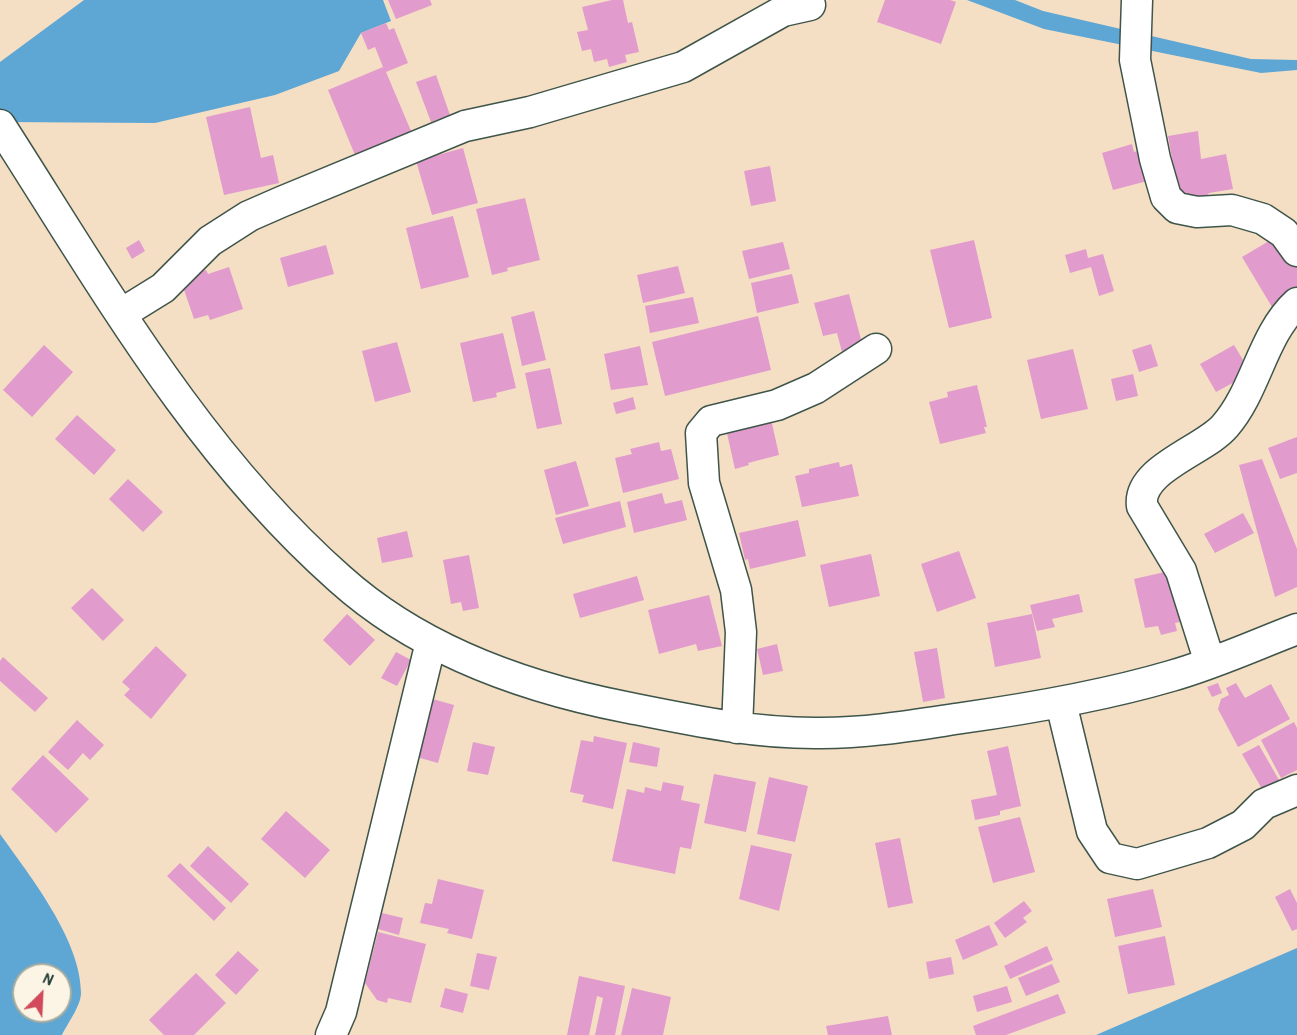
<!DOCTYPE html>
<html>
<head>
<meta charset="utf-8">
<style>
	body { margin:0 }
	#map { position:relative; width:1297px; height:1035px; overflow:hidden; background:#f5dfc4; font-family:"Patrick Hand",sans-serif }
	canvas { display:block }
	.north { position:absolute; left:12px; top:963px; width:60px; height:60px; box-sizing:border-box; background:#fcf5e5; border:2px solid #a4ab9e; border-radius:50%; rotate:24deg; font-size:16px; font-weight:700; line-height:24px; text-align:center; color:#1f3d34 }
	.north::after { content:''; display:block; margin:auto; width:21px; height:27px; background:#d1495b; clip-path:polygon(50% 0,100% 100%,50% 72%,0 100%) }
</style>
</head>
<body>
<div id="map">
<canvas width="1297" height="1035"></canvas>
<div class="north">N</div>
</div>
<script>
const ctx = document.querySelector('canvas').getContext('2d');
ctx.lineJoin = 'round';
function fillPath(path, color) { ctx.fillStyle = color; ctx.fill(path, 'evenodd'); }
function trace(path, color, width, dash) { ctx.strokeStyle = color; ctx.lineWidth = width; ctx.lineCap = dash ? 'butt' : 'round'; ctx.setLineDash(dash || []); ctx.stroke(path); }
fillPath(new Path2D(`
	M84,0H383L391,21L361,33L339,71L275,95L155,123L0,122V62Z
	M967,0H1015L1043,11L1251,59L1297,60V70L1261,73L1044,29Z
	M0,834C30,876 81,940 81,993C81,1006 67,1024 62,1035H0ZM24,975H60V1011H24Z
	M1297,948V1035H1096Z`), '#5ea6d4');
fillPath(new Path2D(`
	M388,0H430L432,5L396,19Z
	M612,0H623L628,23L632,22L639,52L625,55L627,62L609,67L607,59L594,62L591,49L582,51L577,32L588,30L582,7Z
	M885,0H950L956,2L941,44L877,22Z
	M386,23L389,30L394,28L408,63L386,72L411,131L355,155L328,90L383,67L375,47L368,50L361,33Z
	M436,75L450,115L431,122L416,82Z
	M250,107L261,158L273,155L279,183L224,195L206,117Z
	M1198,131L1201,159L1226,154L1233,189L1209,193L1205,198L1179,197L1168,136Z
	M1132,144L1134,152L1142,150L1151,180L1113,190L1102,153Z
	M463,148L478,203L432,215L416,161Z
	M770,166L776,201L751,206L744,171Z
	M525,198L540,260L507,268L508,271L492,275L476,209Z
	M453,216L469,277L421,289L406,228Z
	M1279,235L1297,266V292L1272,307L1242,257Z
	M139,240L145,251L132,259L126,248Z
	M974,240L992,318L949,328L930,250Z
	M783,242L790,269L749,279L742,251Z
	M326,245L334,274L288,287L280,258Z
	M1086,249L1088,258L1103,254L1114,291L1099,296L1091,267L1070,273L1065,255Z
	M678,266L685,293L643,303L637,275Z
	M229,267L243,309L210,320L208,315L194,319L180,278L206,270L208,274Z
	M792,274L799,303L757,313L751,283Z
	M849,294L863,347L842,352L837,333L823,336L814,303Z
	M693,297L699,323L650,333L645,306Z
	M534,311L546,360L522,366L511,317Z
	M758,316L771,370L665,396L652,342Z
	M503,333L516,388L496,393L497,397L473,402L460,343Z
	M397,342L411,392L375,402L362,351Z
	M1151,344L1158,366L1139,372L1132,350Z
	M44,345L73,372L32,417L3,390Z
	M1234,345L1251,373L1216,392L1200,364Z
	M640,346L648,385L611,390L604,354Z
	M1073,349L1088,409L1041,419L1027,360Z
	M550,368L562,424L537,429L525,373Z
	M1133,374L1138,396L1116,401L1111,379Z
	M977,385L987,427H984L986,433L940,444L929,402L948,397L947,392Z
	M633,397L636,409L616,414L613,403Z
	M77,415L116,450L94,475L55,439Z
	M771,419L779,455L748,463L749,465L735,469L726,429Z
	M1297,437V473L1280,479L1268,448Z
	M659,442L661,451L671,449L679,479L623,493L615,458L632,454L630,449Z
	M1262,459L1297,549V587L1275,597L1239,465Z
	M576,461L589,506L556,515L544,470Z
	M839,462L840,467L852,464L859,496L802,507L795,476L809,473V469Z
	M128,479L163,512L143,532L109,499Z
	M662,493L665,504L682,500L687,520L634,533L627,502Z
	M620,501L626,527L563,544L555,518Z
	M1243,513L1254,533L1215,553L1204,534Z
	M798,520L806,556L750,569L748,559L745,560L739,533Z
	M407,531L413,557L382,563L377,538Z
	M959,551L976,598L937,612L921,564Z
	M871,554L880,596L829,607L820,565Z
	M469,555L479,608L463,611L461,602L451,604L443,560Z
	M1178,569L1190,620L1175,623L1177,631L1161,635L1158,626L1145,628L1134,579Z
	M637,576L644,600L580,618L573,594Z
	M92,588L124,620L103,641L71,608Z
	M1079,594L1083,612L1052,619L1055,627L1037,631L1030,605Z
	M709,595L722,646L698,651L696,644L659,654L648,610Z
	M347,614L375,640L350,666L323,640Z
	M1032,614L1041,658L995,667L987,623Z
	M777,644L783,671L763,675L757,649Z
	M156,646L187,675L151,719L124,695L130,689L122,682Z
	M937,648L945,698L923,702L914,652Z
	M396,652L411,660L397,686L381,678Z
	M3,657L48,698L35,712L0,681V661Z
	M1218,683L1222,693L1212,697L1207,687Z
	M1236,683L1245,698L1271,684L1290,719L1238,747L1218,709L1221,699L1229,695L1226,688Z
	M429,698L454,705L438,763L413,756Z
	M77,720L104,745L90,760L83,753L68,770L48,752Z
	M1294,722L1297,728V770L1281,778L1261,740Z
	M594,736L627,743L613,809L582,802L584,795L570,792L581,740L593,742Z
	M473,742L495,747L488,775L467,771Z
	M633,742L660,748L657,767L629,762Z
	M1259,745L1279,780L1262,789L1242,754Z
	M1008,746L1021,806L1000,811V815L975,820L971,800L997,795L987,751Z
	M43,755L89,799L56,833L11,789Z
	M714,774L756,782L746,832L704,823Z
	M769,777L808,786L795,842L757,834Z
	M663,782L684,786L681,800L700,804L691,849L680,847L675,874L612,861L627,789L644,793L645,787L661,791Z
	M286,811L330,850L305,878L261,839Z
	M1020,817L1035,872L993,883L978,827Z
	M900,838L913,903L888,908L875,843Z
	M751,845L792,854L779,911L739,899Z
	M208,846L249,884L231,903L190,866Z
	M180,863L226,908L214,921L167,876Z
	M438,879L484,890L472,939L447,933L449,929L420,923L425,903L432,904Z
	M1153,889L1162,927L1115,937L1107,899Z
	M1290,889L1297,903V929L1292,931L1275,897Z
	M1024,901L1032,911L1023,918L1027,922L1005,938L994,923Z
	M382,913L403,918L399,935L378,929Z
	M989,925L998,945L963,960L955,940Z
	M378,932L426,944L411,1003L388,998L387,1003L377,1000L365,983Z
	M1165,936L1175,985L1128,994L1118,946Z
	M1047,946L1053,960L1010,979L1004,966Z
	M238,951L259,970L236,995L215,975Z
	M477,953L497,957L489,990L470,986Z
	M951,957L954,974L929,979L926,962Z
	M1052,964L1060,982L1026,996L1018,978Z
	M196,973L226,1003L194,1035H164L149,1020Z
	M579,976L625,986L615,1035H595L603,998L597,996L589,1035H567Z
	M1007,986L1012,1002L977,1012L973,996Z
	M445,988L468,994L463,1013L440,1007Z
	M632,988L671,997L663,1035H621Z
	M1058,994L1066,1013L1006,1035H976L973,1026Z
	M888,1016L892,1035H828L826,1026Z`), '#e19bcd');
const minor = new Path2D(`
	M1137,0L1135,60L1155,159L1166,197L1177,208L1197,212L1232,210L1263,219L1284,233L1297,251
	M0,125C102,284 197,453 340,579C419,650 523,687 625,707C690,720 755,734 821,733C869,733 915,725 962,718C1033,708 1103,696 1171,676C1214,664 1255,645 1297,629
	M121,314L163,288L210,241L249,216L281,202L465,126L530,112L683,67L783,11L810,5
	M1210,663L1181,571L1142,506C1137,469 1205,450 1225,426C1256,391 1262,335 1297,303
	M1061,703L1092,831L1110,858L1137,864L1208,843L1243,825L1264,804L1297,790
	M737,728L741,632L736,590L704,483L701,433L711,421L777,405L816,388L876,349
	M331,1035L341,1012L431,642`);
trace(minor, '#3f554a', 33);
trace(minor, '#fff', 30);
</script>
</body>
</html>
